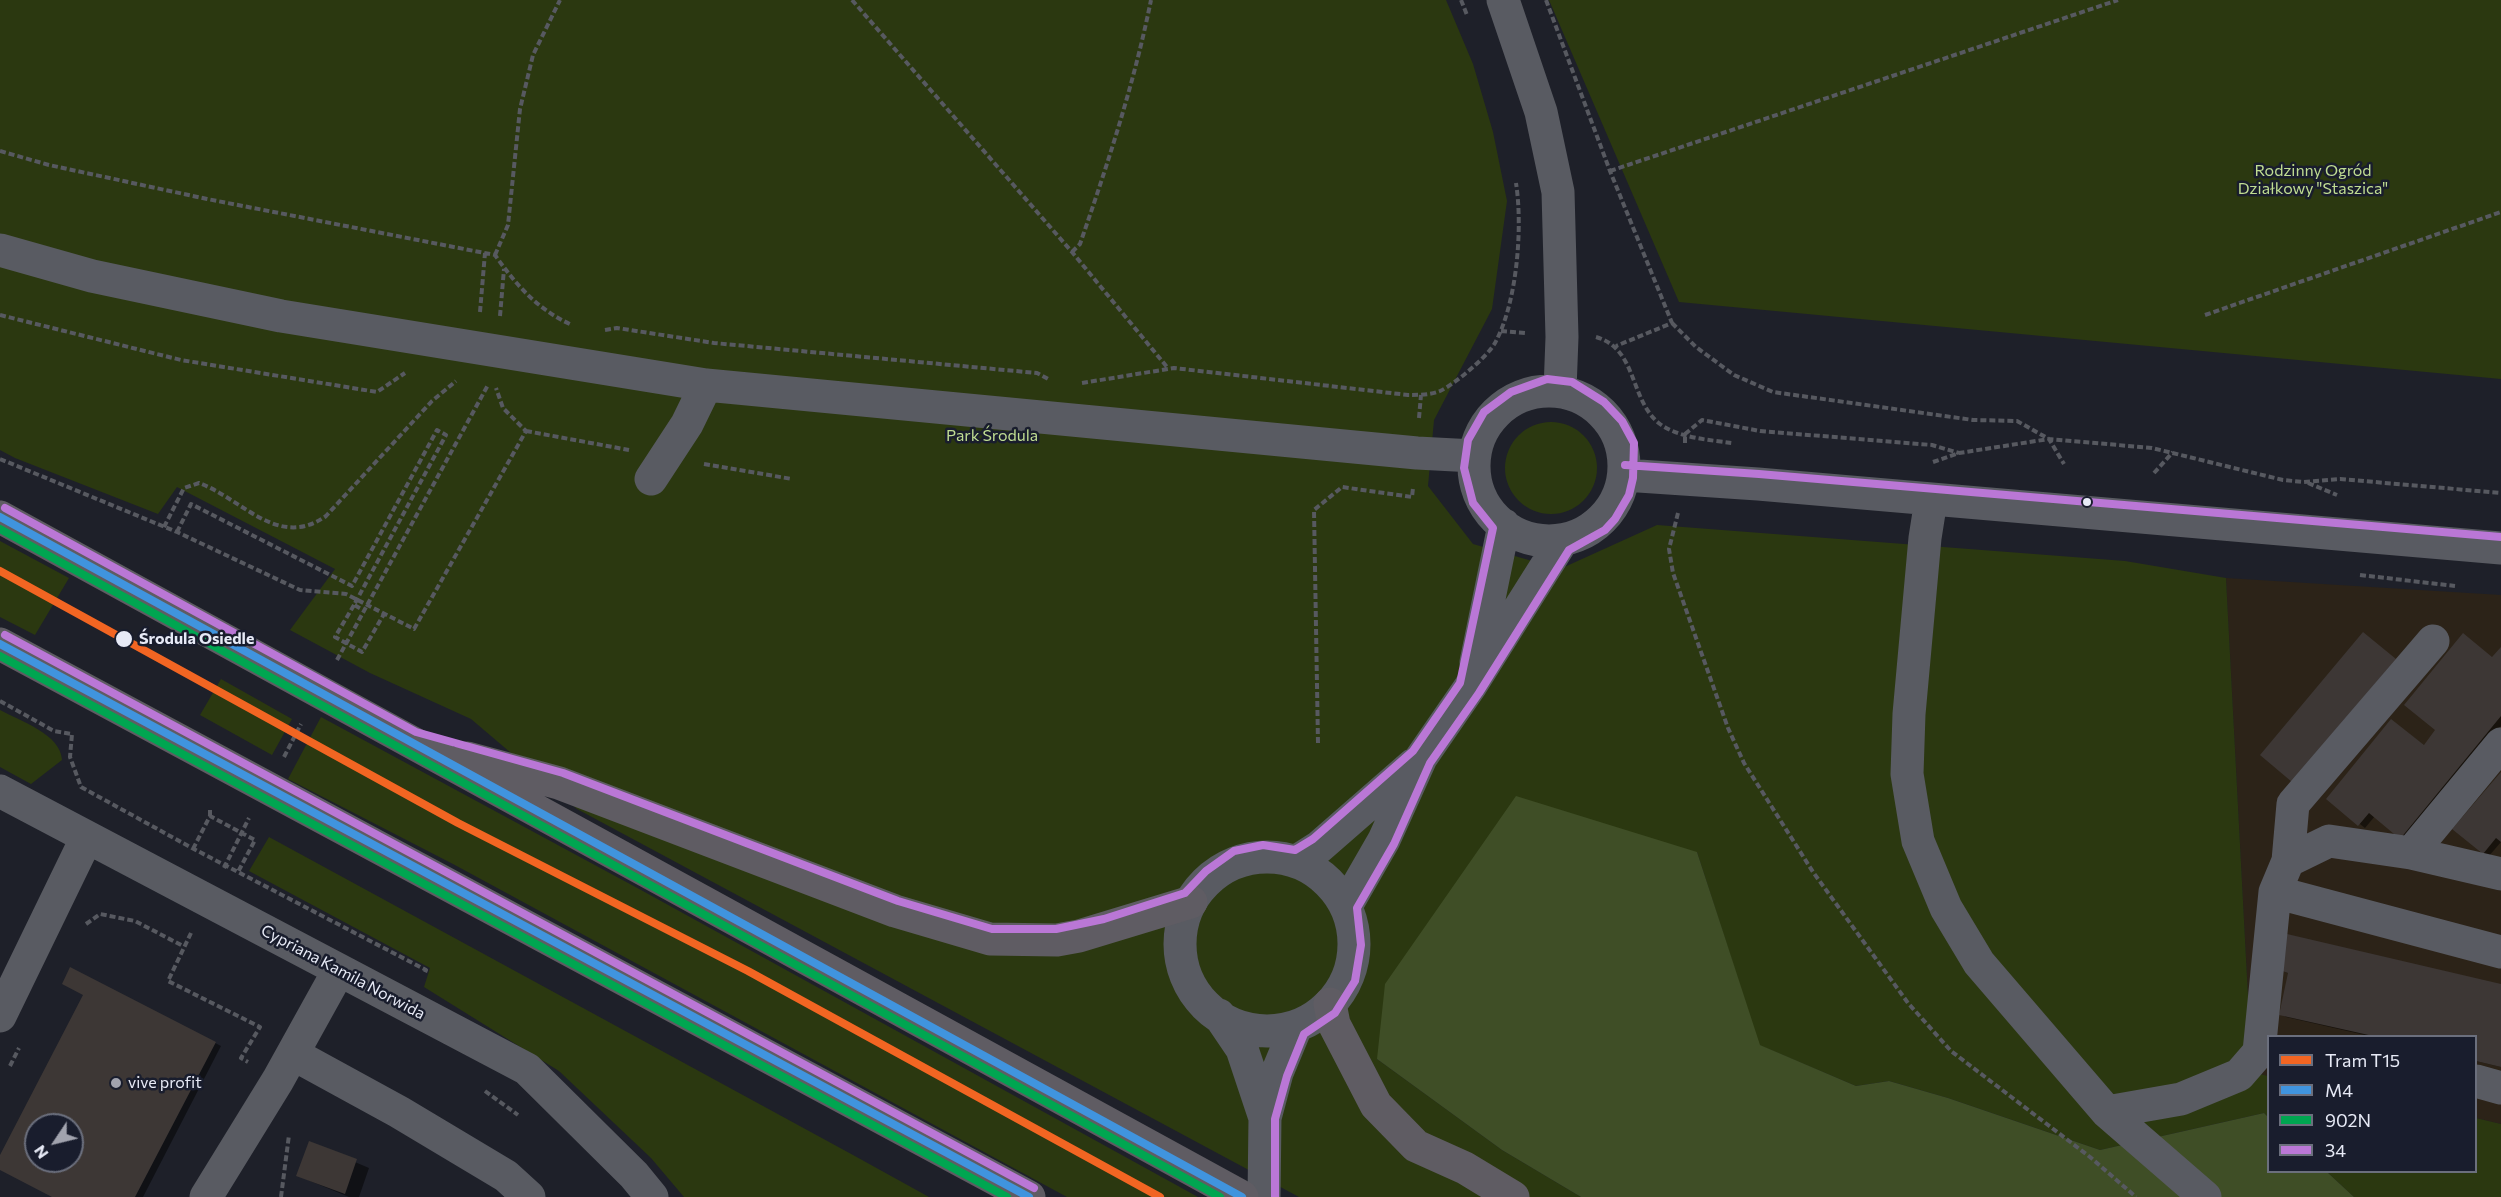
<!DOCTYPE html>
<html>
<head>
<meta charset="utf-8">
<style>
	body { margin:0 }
	#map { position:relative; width:2501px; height:1197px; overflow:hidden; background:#1e2029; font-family:Commissioner,sans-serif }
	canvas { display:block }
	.legend { position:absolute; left:2267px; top:1035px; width:210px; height:138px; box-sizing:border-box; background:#191d2d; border:2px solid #6b6f7d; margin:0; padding:8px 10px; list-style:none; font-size:18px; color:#e7eaf6 }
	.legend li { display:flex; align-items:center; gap:12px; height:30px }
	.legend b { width:30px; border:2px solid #6b6f7d }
	.north { position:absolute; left:24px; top:1113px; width:60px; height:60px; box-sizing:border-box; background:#191d2d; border:2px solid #6b6f7d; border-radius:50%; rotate:235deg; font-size:16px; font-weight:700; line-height:24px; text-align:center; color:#e7eaf6 }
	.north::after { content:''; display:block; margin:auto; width:21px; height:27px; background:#a1a3ae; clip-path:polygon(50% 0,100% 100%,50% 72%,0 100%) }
</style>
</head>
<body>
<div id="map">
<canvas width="2501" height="1197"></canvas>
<ul class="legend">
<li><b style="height:8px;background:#f26522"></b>Tram T15</li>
<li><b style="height:8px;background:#4094de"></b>M4</li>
<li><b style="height:8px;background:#00a651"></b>902N</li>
<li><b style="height:8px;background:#ba77d6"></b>34</li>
</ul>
<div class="north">N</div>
</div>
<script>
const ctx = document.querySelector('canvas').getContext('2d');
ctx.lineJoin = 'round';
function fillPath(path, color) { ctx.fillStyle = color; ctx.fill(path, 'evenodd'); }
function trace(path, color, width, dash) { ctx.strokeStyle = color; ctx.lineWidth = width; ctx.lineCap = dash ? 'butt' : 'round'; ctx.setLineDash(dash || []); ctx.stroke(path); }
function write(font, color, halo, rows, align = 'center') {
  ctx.font = font + ' Commissioner,sans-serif'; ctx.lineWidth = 5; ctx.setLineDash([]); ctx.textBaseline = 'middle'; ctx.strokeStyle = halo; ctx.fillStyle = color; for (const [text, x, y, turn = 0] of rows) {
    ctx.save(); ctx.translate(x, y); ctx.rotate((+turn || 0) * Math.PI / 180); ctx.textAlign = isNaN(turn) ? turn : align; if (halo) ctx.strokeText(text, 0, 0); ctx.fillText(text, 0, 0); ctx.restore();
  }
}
fillPath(new Path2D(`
	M2226,578L2501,595V1124L2476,1118V1036H2268V1076L2252,1072Z`), '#2c2318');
fillPath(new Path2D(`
	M0,0H1446L1473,64L1493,132L1507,201L1492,309L1434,420L1428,486L1473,544L1560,569L1657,525L2125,561L2226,578L2252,1072L2268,1076V1117L2264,1113L2100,1150L1948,1098L1889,1081L1856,1086L1759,1045L1697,852L1377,1059L1502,1150L1581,1197H1299L577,809L471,719L370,673L290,630L335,569L177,487L158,514L15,458L0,450Z
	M1549,0H2501V379L1679,302Z
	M1505 468a46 46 0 1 1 92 0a46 46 0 1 1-92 0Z
	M0,541L69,578L35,635L0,617Z
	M221,679L292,719L272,755L200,715Z
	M0,710C20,721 61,734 62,760L31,784L0,767Z
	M321,717L641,890L1198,1197H1067L453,864L288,779Z
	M269,837L853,1155L929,1197H684L651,1158L559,1071L424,987L430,968L249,871Z
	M2476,1118L2501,1124V1197H2354L2327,1172H2476Z`), '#2b3810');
fillPath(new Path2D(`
	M1516,796L1697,852L1760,1045L1856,1086L1889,1081L1948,1098L2100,1150L2264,1113L2268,1117V1172H2327L2354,1197H1581L1502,1150L1377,1059L1385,984Z`), '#3f4e26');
fillPath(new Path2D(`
	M2501,649V726L2407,841L2375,816L2365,828L2328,799L2392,721L2425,746Z
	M2501,775V842L2489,856L2483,853Z
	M71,969L221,1046L143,1197H54L0,1169V1158L85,994ZM36,1125H72V1161H36Z
	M2280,970L2501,986V1067L2476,1061V1036H2369L2286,1017L2281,1014L2290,974Z
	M310,1143L369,1168L359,1197H349L298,1176Z`), '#0007');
fillPath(new Path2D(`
	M2363,632L2396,659L2292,782L2260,755Z
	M2463,633L2492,657L2501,647V716L2400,839L2369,813L2358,826L2326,799L2391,719L2424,745L2435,730L2404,705Z
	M2501,772V842L2496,838L2483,854L2452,829Z
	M2287,934L2501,984V1067L2476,1061V1036H2373L2279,1015L2288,973L2279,970Z
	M70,967L216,1042L135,1197H52L0,1170V1155L83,995L62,984ZM36,1125H72V1161H36Z
	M309,1141L357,1159L345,1194L296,1176Z`), '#3d3735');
trace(new Path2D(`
	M852,0L1072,252L1167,367
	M1461,0L1467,15
	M1546,0L1610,171L1672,323L1616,346
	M0,151L49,165L207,199L495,255C516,285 538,310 572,325
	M1610,171L2118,0
	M1072,252L1080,244C1108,163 1134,84 1151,0
	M495,255L508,225L520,109L533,55L560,0
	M480,312L485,253
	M0,315L181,360L377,392L405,373
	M2205,315L2501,212
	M500,316L504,269
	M1672,323L1696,347L1734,375L1773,392L1973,420L2017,421L2049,439L2064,464
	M605,330L617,328L714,343L1037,373L1050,380
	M1501,331L1526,333
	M1596,337C1638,349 1629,400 1660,424C1679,438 1710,440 1732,443
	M1082,383L1174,368L1408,395C1418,395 1430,395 1440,391C1455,384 1487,357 1495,343C1517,303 1523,228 1516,183
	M1419,418L1421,395
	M526,431L629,450
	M1685,443V434L1702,420L1760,431L1932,445L1959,453
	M0,459L177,532L300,590L346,594L414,629L526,431L503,408L496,388
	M1933,462L1959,453L2049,439L2152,448L2283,480L2304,482L2340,479L2501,493
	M704,464L792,479
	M2154,473L2173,452
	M2308,483L2337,495
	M1678,513L1669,549L1673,573L1728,728L1744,763L1813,872L1908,1003L1951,1051L2090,1157L2136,1197
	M164,527L184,488L199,483C243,499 278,550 326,516L432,401L456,381
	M177,532L191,504L352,586L437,430L446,435L354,605L365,611
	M2360,575L2455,586
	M354,605L335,637L362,652L384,614
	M337,660L488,385
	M0,701L54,731L72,734L70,757L81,787L192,848L426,970L424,975
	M1318,743L1314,510L1342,487L1412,497L1413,488
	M284,757L301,724
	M210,816V809
	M193,849L210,816L255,840L238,872
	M224,868L249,818
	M86,924L100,914L135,921L183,946
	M191,933L168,981L260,1027L241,1058L248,1062
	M10,1066L19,1048
	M485,1091L518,1115
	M281,1197L289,1135`), '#575960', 4, [6, 3]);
trace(new Path2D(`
	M1503,0L1541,112L1558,192L1562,337L1560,390
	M0,250L92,276L281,316L706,385L1417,453L1474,456
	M1474 466a75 75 0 1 1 150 0a75 75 0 1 1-150 0Z
	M1624,475L1758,484L2501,548
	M651,479L687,424L706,385
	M1931,500L1925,538L1909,714L1907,774L1918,841L1946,908L1979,963L2107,1112L2205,1197
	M1476,662L1504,525
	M0,791L527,1069L634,1175L652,1197
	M2411,853L2501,744
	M1180 944a87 87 0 1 1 174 0a87 87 0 1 1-174 0Z
	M1297,861L1319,847L1413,765
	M2288,861L2293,804L2433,641
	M2275,892L2501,952
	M1346,906L1384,840L1421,758L1470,687L1562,541
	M1219,1015L1242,1049L1265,1118
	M0,1016L87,837
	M293,1054L399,1112L506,1176L529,1197
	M2476,1081L2501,1088
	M2107,1112L2181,1099L2239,1075L2259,1052L2275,892L2288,861L2329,841L2411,853L2501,874
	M206,1197L278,1080L339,970
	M1264,1197L1265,1118L1277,1073L1296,1027`), '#595b62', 33);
trace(new Path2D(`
	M0,517L1242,1197
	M0,644L1029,1197
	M467,758L559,783L895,911L990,939L1057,940L1079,936L1191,902
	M1330,1004L1334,1024L1376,1105L1416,1146L1465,1168L1513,1197`), '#5f5c63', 33);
trace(new Path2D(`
	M0,517L1242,1197
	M0,644L1029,1197`), '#4094de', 8);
trace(new Path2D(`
	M0,529L1220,1197
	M0,656L1007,1197`), '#00a651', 8);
trace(new Path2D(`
	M1625,465L1759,474L2501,537
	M5,508L416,732L563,773L898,901L992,929H1056L1104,919L1185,893L1206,871L1234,851L1263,845L1295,850L1313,839L1413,751L1460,683L1493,528L1473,503L1464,468L1468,440L1484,412L1511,392L1547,379L1572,382L1604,402L1622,421L1634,443L1633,478L1629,495L1615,519L1605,530L1569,550L1479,693L1430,763L1394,844L1357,908L1361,945L1355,981L1335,1013L1304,1034L1287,1076L1275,1119V1197
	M5,635L1034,1188`), '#ba77d6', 8);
trace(new Path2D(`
	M0,571L458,823L748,971L1160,1197`), '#f26522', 8);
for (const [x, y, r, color] of [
	[2087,502,5,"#e7eaf6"],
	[124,639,9,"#e7eaf6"],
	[116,1083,6,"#a1a3ae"]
]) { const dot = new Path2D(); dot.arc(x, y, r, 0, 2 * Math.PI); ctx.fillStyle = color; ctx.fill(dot); trace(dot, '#191d2d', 2); }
write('16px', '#c0dd92', '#191d2d', [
	["Rodzinny Ogród",2313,171],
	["Działkowy \"Staszica\"",2313,189],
	["Park Środula",992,436]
]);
write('bold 16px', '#e7eaf6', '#191d2d', [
	["Środula Osiedle",139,639]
], 'left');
write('16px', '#e7eaf6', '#191d2d', [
	["Cypriana Kamila Norwida",343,972,28]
]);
write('16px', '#e7eaf6', '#191d2d', [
	["vive profit",128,1083]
], 'left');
</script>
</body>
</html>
